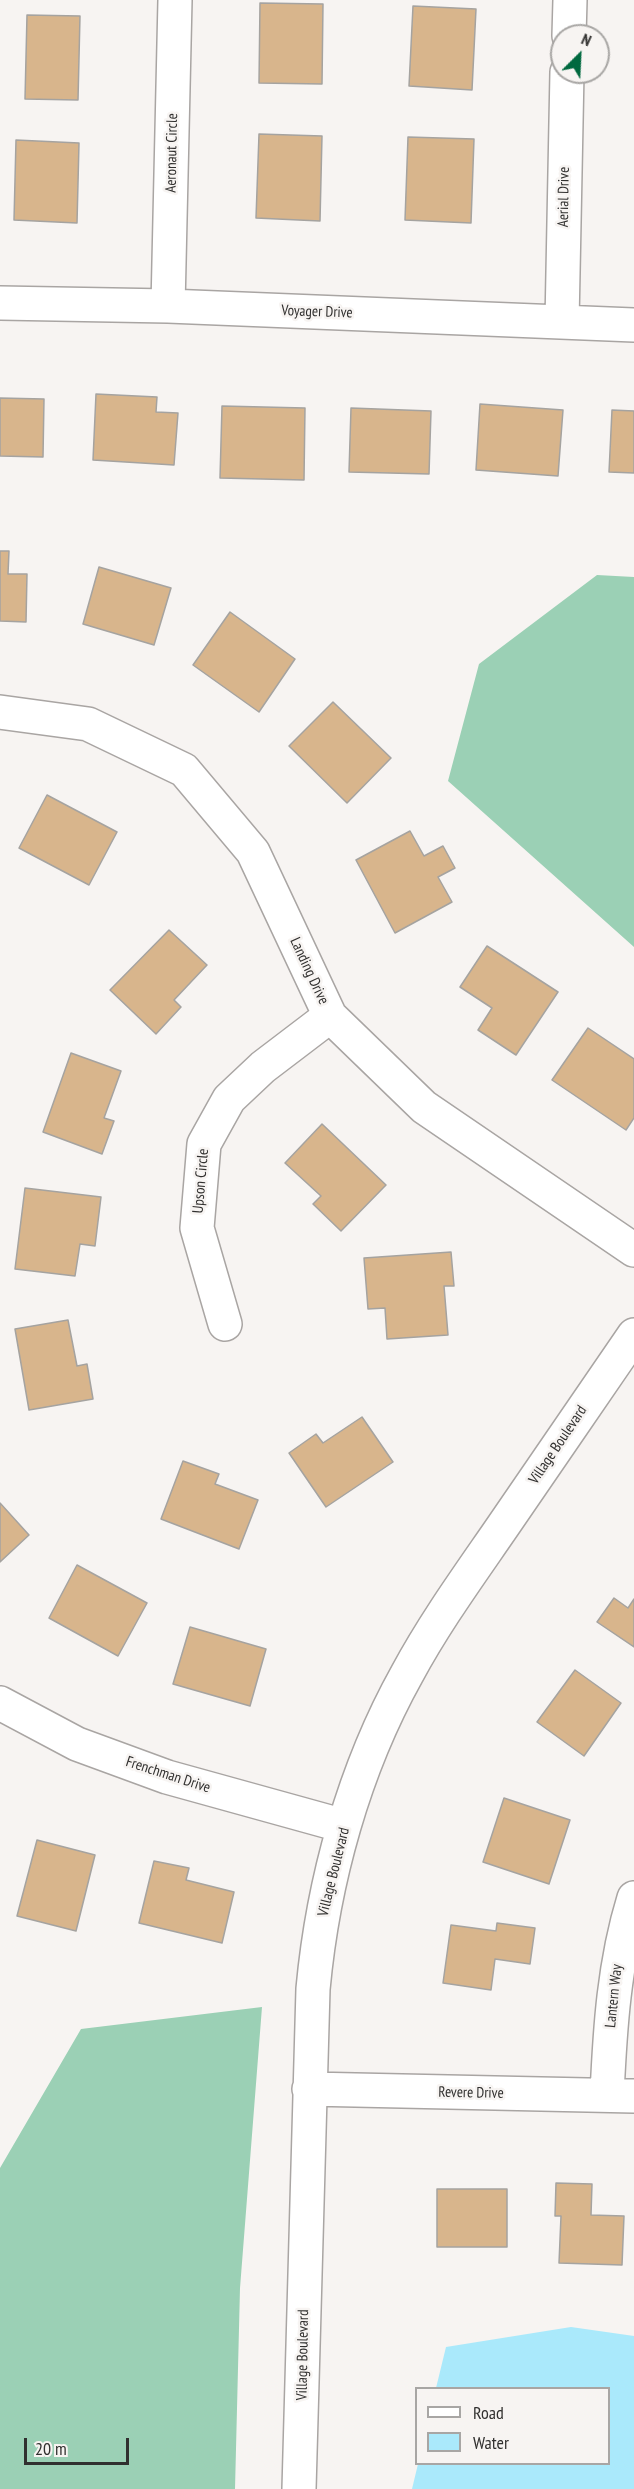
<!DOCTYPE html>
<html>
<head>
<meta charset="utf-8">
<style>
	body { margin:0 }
	#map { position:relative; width:634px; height:2489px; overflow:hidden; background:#f7f4f2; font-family:"PT Sans Narrow",sans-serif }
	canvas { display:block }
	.legend { position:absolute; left:415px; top:2387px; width:195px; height:78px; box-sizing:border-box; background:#f7f4f2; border:2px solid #a8a6a4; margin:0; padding:8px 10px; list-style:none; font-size:18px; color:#31302f }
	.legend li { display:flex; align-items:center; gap:12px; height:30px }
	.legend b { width:30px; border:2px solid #a8a6a4 }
	.north { position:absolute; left:550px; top:24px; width:60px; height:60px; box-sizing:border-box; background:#f7f4f2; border:2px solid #a8a6a4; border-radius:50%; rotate:24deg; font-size:16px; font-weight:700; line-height:24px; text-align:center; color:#31302f }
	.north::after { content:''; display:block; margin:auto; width:21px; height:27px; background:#00693f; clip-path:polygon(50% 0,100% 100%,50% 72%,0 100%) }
	.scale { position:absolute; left:24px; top:2438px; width:105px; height:27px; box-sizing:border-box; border:3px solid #31302f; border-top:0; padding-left:8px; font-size:18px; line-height:21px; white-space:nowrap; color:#31302f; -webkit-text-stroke:4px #f7f4f2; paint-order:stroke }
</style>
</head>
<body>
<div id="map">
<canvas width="634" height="2489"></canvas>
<ul class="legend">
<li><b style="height:8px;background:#fff"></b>Road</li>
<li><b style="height:16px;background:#aae9fb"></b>Water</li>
</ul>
<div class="north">N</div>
<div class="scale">20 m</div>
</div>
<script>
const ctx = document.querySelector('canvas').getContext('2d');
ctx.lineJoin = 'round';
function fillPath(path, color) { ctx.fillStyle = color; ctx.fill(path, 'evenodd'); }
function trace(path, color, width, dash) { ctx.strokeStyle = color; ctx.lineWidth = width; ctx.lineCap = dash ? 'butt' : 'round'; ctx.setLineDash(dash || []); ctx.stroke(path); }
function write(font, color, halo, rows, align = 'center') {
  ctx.font = font + ' "PT Sans Narrow",sans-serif'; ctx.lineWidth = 5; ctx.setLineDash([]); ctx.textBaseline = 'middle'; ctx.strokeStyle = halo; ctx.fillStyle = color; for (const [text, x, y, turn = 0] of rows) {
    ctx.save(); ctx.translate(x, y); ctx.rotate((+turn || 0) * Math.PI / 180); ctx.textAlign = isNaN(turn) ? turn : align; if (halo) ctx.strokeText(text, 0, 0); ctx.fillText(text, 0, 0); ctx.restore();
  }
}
fillPath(new Path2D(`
	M597,575L634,577V947L448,781L479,664Z
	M262,2007L240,2288L235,2489H0V2168L81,2029Z`), '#9bd0b5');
fillPath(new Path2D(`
	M571,2327L634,2336V2489H412L418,2464H608V2388H436L446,2347Z`), '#aae9fb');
const building = new Path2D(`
	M260,3L323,4L322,84L259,83Z
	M413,6L476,9L472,90L409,86Z
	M27,15L80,16L78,100L25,99Z
	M259,134L322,136L320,221L256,218Z
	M408,137L474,139L471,223L405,220Z
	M16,140L79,143L77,223L14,220Z
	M96,394L157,397L156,412L178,413L174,465L93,460Z
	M0,398L44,399L43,457L0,456Z
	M480,404L563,410L558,476L476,470Z
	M222,406L305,408L304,480L220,478Z
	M351,408L431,411L429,474L349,472Z
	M612,410L634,411V473L609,472Z
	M0,551H9L8,574H27L26,622L0,621Z
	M99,567L171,588L154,645L83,624Z
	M230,612L295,659L259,712L193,665Z
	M333,702L391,758L347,803L289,746Z
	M47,795L117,832L89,885L19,848Z
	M410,831L424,856L443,846L455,868L438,877L452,902L395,933L356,860Z
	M169,930L207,965L174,1000L181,1007L156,1034L110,990Z
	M487,946L558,992L516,1055L478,1030L492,1008L460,987Z
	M588,1028L634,1059V1118L626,1130L552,1080Z
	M71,1053L121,1071L104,1118L114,1121L102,1154L43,1132Z
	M322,1124L386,1185L341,1231L313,1204L321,1196L285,1163Z
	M25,1188L101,1197L95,1246L80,1244L75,1276L15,1269Z
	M451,1252L454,1286H444L448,1335L387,1339L385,1308L368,1309L364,1258Z
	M68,1320L77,1366L87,1364L93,1399L29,1410L15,1329Z
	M362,1417L393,1462L326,1507L289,1453L316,1434L323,1443Z
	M183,1461L219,1474L215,1484L258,1500L239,1549L161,1519Z
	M0,1503L29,1535L0,1562Z
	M77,1565L147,1603L118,1656L49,1618Z
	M614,1598L628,1608L634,1599V1647L597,1622Z
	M190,1627L266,1649L250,1706L173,1684Z
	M575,1670L621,1703L584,1756L537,1722Z
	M504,1798L570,1820L549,1884L483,1862Z
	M37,1840L95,1855L76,1931L17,1916Z
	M154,1861L189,1868L186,1880L234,1892L222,1943L139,1923Z
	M497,1923L535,1928L530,1964L495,1959L491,1990L443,1983L451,1925L496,1931Z
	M556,2183L592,2184L591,2215L624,2216L622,2265L559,2263L561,2216H555Z
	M437,2189H507V2247H437Z`);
fillPath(building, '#d8b58c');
trace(building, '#a5a3a0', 1.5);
const minor = new Path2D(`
	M569,36L570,0
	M0,303L168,306L634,325
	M168,306L175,0
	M562,322L567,72
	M0,712L88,724L184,770L253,852L330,1016L424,1107L634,1250
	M225,1324L197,1228L204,1144L229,1099L263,1067L330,1016
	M0,1703L77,1744L167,1777L344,1826
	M309,2089L634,2096
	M607,2095C610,2028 614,1963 634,1898
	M299,2489L313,1989C323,1881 354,1769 407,1674C435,1622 470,1574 503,1526C547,1462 590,1399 634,1335`);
trace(minor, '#a9a5a3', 36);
trace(minor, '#fff', 33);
write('15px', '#31302f', '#f7f4f2', [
	["Aeronaut Circle",172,153,-89],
	["Aerial Drive",564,197,-89],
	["Voyager Drive",317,312,2],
	["Landing Drive",309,971,65],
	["Upson Circle",201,1181,-85],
	["Village Boulevard",558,1445,-56],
	["Frenchman Drive",168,1775,18],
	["Village Boulevard",334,1872,-76],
	["Lantern Way",614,1996,-84],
	["Revere Drive",471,2093,1],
	["Village Boulevard",303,2355,-89]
]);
</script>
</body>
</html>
